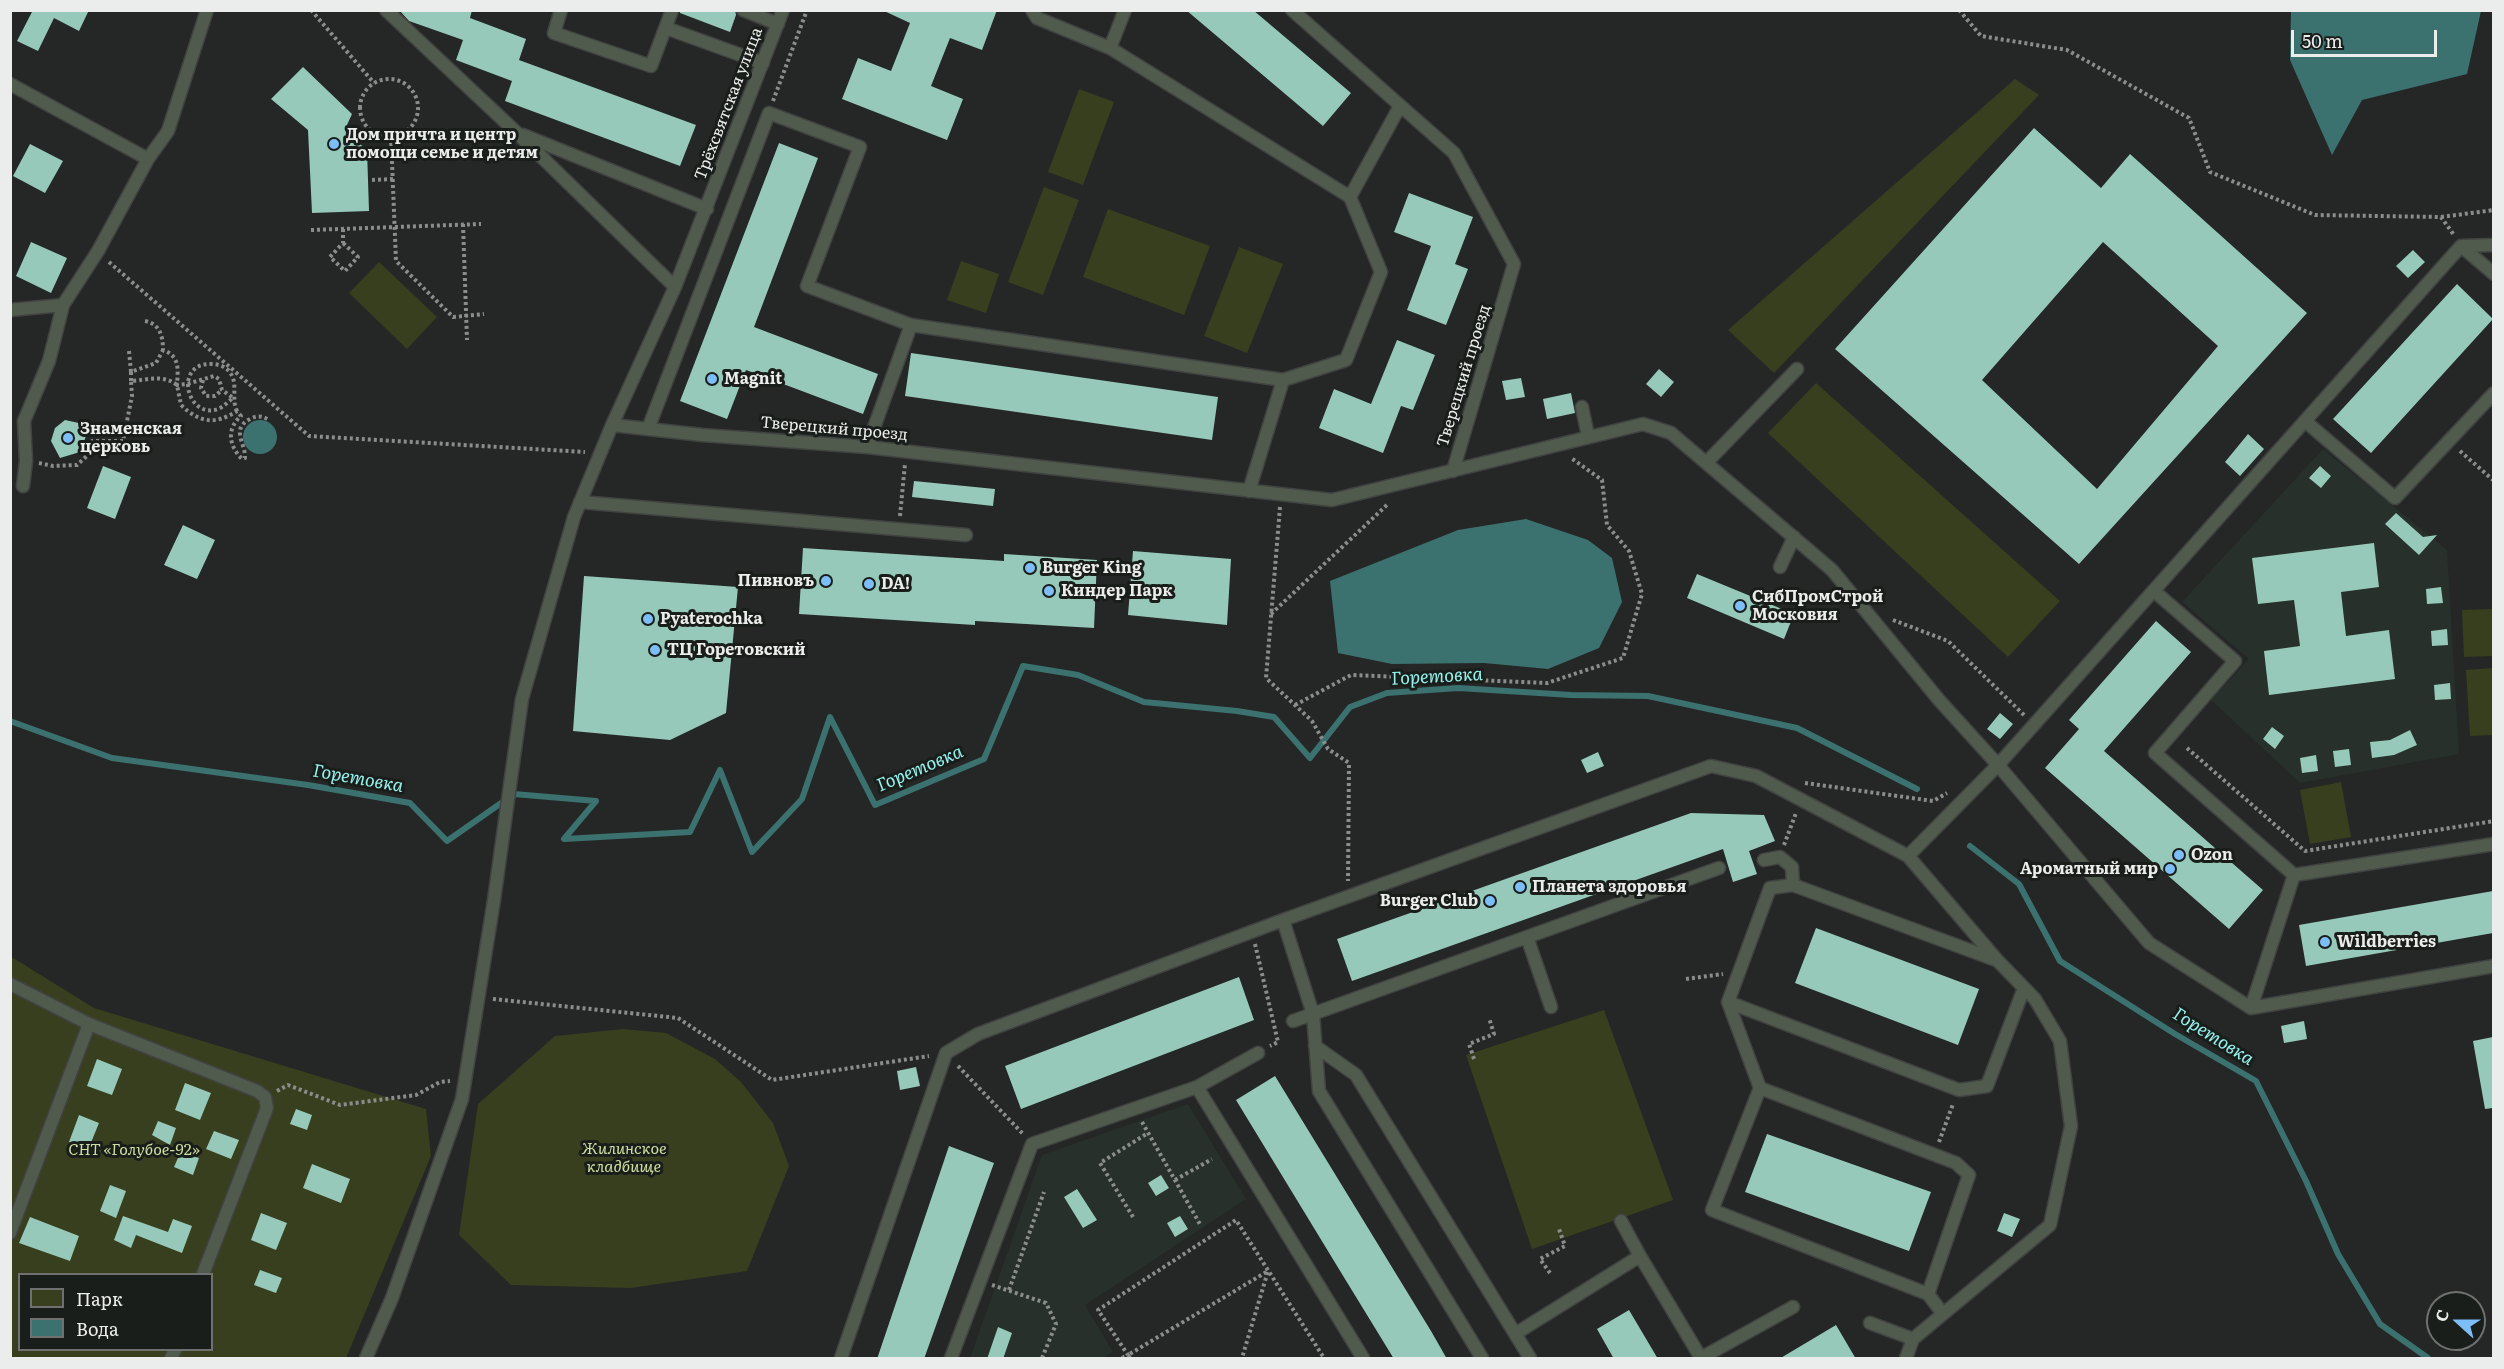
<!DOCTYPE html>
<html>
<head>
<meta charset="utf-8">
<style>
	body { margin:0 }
	#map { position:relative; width:2504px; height:1369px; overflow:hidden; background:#242725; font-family:Literata,serif }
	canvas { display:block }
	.frame { position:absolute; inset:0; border:12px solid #ebedec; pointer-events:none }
	.legend { position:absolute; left:18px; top:1273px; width:195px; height:78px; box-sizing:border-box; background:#1a1e1b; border:2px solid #6e716f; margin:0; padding:8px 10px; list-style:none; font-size:18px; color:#ebedec }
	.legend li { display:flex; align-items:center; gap:12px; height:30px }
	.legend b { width:30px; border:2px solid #6e716f }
	.north { position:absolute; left:2426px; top:1291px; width:60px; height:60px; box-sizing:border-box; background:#1a1e1b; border:2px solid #6e716f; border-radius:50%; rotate:291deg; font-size:16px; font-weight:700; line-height:24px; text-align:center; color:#ebedec }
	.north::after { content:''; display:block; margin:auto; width:21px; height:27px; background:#7dbef9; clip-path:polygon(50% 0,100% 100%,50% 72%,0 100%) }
	.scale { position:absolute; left:2291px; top:30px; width:146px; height:27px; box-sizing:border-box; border:3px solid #ebedec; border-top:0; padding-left:8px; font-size:18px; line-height:21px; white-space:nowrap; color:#ebedec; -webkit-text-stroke:4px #1a1e1b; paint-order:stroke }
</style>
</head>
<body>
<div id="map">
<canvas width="2504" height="1369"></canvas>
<div class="frame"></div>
<ul class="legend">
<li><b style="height:16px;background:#383f1f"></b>Парк</li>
<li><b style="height:16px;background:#3b716f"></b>Вода</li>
</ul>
<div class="north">С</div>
<div class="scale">50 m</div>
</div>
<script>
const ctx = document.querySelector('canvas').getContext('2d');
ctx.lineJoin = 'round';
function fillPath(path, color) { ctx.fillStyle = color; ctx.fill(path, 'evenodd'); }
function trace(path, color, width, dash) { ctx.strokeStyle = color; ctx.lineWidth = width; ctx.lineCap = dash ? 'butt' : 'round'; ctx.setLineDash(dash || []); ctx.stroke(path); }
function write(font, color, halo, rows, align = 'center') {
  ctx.font = font + ' Literata,serif'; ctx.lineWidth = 6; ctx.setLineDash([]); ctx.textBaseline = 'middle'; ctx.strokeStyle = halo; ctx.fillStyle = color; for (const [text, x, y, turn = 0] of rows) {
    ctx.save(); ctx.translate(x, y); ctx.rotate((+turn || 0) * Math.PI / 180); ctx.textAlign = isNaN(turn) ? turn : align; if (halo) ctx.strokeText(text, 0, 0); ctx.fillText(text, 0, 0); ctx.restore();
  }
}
fillPath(new Path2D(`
	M2323,449L2447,550L2459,754L2300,783L2211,700L2249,659L2182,602Z
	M1188,1104L1246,1199L1085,1305L1113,1352L1103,1358H970L1042,1155Z`), '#27302a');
fillPath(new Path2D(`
	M2015,79L2039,95L1774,373L1728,330Z
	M1079,89L1114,102L1083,185L1048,172Z
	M1044,187L1079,200L1043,295L1008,282Z
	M1108,209L1210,246L1184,315L1083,277Z
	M1239,247L1283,264L1247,353L1204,336Z
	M961,261L999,274L986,313L947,300Z
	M379,262L437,317L407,349L349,293Z
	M1816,383L2060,601L2008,657L1768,433Z
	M2493,609V656L2464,657L2462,610Z
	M2493,668V735L2470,736L2466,670Z
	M2341,782L2351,837L2310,844L2300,790Z
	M10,956L94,1008L426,1109L431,1156L346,1358H11ZM20,1274H212V1350H20Z
	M1604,1010L1673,1200L1532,1249L1466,1055Z
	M623,1029L666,1033L715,1059L741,1082L773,1123L789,1166L747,1271L631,1288L511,1285L459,1235L478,1104L555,1036Z`), '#383f1f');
fillPath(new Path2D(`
	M2291,11V10L2481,11L2467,74L2362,100L2332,155L2290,60Z
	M243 437a17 17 0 1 1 34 0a17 17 0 1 1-34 0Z
	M1526,519L1588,540L1612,558L1622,602L1599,648L1548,669L1484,663L1392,664L1338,653L1330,581L1458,530Z`), '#3b716f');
trace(new Path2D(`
	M10,721L112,758L308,785L410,803L447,841L514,794L596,801L564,839L690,832L720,770L752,852L802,799L830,717L875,805L984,759L1023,666L1078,675L1144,702L1237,711L1274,717L1310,758L1350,707L1387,693L1458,688L1571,695L1648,696L1797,728L1917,789
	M1970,846L2019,884L2060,961L2175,1034L2256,1081L2306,1181L2338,1254L2380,1324L2428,1358`), '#3b716f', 6);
fillPath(new Path2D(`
	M33,10H89L79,31L54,18L38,51L17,41Z
	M399,10H472L470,18L526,39L519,60L696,125L680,166L505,101L512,81L456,60L463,40L409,21Z
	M680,10H735L736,15L730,32L680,13Z
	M882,10H997L982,50L950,38L931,86L963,99L947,140L842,99L858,58L891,71L910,23Z
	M1186,10H1253L1351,93L1323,126Z
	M303,67L352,114L347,125L352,139L367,149L369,211L312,213L308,130L271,99Z
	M2034,128L2101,188L2130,154L2307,313L2079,564L1835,349ZM2103,242L2218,346L2097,489L1982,380Z
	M779,143L818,158L754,327L878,374L863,414L746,370L727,419L680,401Z
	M30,144L63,161L45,193L13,176Z
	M1409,193L1473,217L1455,264L1468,269L1446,325L1407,310L1431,246L1394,232Z
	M31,242L67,258L51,293L16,276Z
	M2413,250L2425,262L2408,278L2396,266Z
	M2457,284L2493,319L2371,453L2333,419Z
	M1397,340L1435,355L1413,410L1401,406L1383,453L1319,428L1334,389L1371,404Z
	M911,353L1218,397L1212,440L905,396Z
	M1659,369L1674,382L1661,397L1646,384Z
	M1521,378L1525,397L1506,400L1502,381Z
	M1571,393L1575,413L1547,419L1543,399Z
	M65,420L79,423L86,436L80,452L60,458L51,441L55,428Z
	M2248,434L2264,449L2240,476L2225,462Z
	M103,466L131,477L115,519L87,508Z
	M2320,466L2331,476L2321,488L2309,478Z
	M914,481L995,489L993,506L912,497Z
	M2396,513L2423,537L2437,535L2419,555L2385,524Z
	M183,525L215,540L197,579L164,565Z
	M2374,543L2379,587L2341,592L2346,636L2389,630L2395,679L2269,695L2264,651L2300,646L2294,600L2258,604L2252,558Z
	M803,548L1004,561V554L1097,560L1094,628L975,621V625L799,614Z
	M1133,551L1231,559L1227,625L1128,615Z
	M1697,574L1794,614L1784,639L1687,598Z
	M584,576L738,587L726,713L670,740L573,731Z
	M2441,587L2443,603L2427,604L2426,589Z
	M2156,621L2191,652L2104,751L2263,890L2229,929L2045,768L2079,729L2069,720Z
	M2447,629L2448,645L2432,646L2431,631Z
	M2450,683L2451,699L2435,700L2434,685Z
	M2000,713L2013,724L2000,739L1987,729Z
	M2272,727L2284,736L2275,749L2263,739Z
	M2410,730L2417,745L2394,755L2372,758L2370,742L2390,740Z
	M2349,749L2351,765L2335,767L2333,751Z
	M1598,752L1604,766L1587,773L1581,760Z
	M2316,755L2318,771L2302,773L2300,758Z
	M1691,813L1764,815L1775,841L1749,851L1757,874L1733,882L1723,849L1352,981L1337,939Z
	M2493,891V933L2306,966L2299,925Z
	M1816,928L1979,989L1958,1045L1795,983Z
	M1239,977L1254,1020L1021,1109L1005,1066Z
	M2304,1021L2307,1039L2284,1043L2281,1026Z
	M2493,1037V1108L2485,1109L2473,1041Z
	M97,1059L122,1069L112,1095L87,1086Z
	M916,1067L920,1086L900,1090L897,1071Z
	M1275,1076L1431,1331L1447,1359H1394L1345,1279L1236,1100Z
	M185,1083L211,1093L200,1120L175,1110Z
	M296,1109L312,1115L307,1130L290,1124Z
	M79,1115L99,1123L88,1150L69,1142Z
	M158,1121L176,1128L170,1145L152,1135Z
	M214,1131L239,1140L231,1159L206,1149Z
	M1767,1134L1931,1192L1909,1251L1745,1192Z
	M949,1146L994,1163L924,1359H877Z
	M181,1151L199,1158L193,1175L174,1167Z
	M312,1164L350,1179L341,1203L303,1188Z
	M1161,1175L1169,1188L1156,1196L1148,1183Z
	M110,1185L126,1191L116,1218L100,1211Z
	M1077,1189L1097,1220L1083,1228L1064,1197Z
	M261,1213L287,1223L276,1250L251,1240Z
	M2004,1213L2020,1219L2012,1237L1997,1231Z
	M123,1216L168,1232L173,1219L192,1226L182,1253L136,1235L131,1248L114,1240Z
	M1180,1216L1188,1229L1175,1237L1167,1223Z
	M30,1217L79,1236L70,1261L19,1243Z
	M260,1270L282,1278L276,1293L254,1285Z
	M1629,1310L1658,1359H1614L1597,1329Z
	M1836,1325L1856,1359H1779Z
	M998,1327L1012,1333L1003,1359H987Z`), '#96c9b9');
const service = new Path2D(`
	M386,10L516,132L675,287
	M561,10L554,33L651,66L672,10
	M743,10L778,24
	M783,10L675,287L612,425L702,435L867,447L1332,500L1643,424L1671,433L1832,570L1939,700L1998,765L2149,943L2251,1008L2494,966
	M1032,10L1037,18L1110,48L1125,10
	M1292,10L1454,153L1514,264L1453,471
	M666,28L763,63
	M1110,48L1350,197L1381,272L1346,360L1283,380
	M10,84L148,159
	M523,135L707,209
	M1350,197L1400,106
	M2461,246L2494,274
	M10,310L63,305L98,251L148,159L168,131L207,10
	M911,325L1283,380L1249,491
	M1582,407L1588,436
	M2305,421L2395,498L2494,393
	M648,429L769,113L860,147L807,286L911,325L867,447
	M1706,463L1797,369
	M23,486L26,461L24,421L49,361L63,305
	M580,502L966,535
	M1780,567L1794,537
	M2154,591L2235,661L2155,753L2294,875L2494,844
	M1908,856L1998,765L2461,246L2494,245
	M1764,860L1780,857L1792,867L1793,885
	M1283,920L1313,1014L1319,1091L1482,1358
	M1527,937L1551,1007
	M1996,960L1793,885L1770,888L1728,1002L1959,1090L1987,1086L2024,988
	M10,984L89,1024L257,1091L265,1097L267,1108L203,1274
	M2251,1008L2294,875
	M1293,1021L1719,868
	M1315,1046L1356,1075L1530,1358
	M1197,1087L1258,1053
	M1760,1088L1956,1163L1969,1175L1928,1294
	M1621,1221L1640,1256
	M10,1233L89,1024
	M1870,1323L1913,1339
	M1515,1334L1640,1256L1701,1358L1793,1307
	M171,1358L175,1350
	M366,1358L392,1298L462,1099L494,900L522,699L574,517L612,425
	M841,1358L946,1053L978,1034L1283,920L1711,766L1756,776L1908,856L1997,960L2035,999L2060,1041L2071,1126L2050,1225L1943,1314L1928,1294L1712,1210L1760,1088L1728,1002
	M951,1358L1032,1144L1197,1087L1363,1358
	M1906,1358L1913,1339L1943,1314`);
trace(service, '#404341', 15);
trace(new Path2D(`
	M311,10L374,83
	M1959,10L1981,36L2067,50L2189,118L2210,172L2315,215L2441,217L2454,235
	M360 108a29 29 0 1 1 58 0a29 29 0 1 1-58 0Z
	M773,101L807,10
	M391,137L396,261L453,317L484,314
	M372,180L393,179
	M2441,217L2494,210
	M463,224L467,340
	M343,229V243L330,257L345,271L358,257L343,243
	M311,230L481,224
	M109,262L309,436L585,452
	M145,321C160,324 163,336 163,350C180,356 178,369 177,385L187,384L214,376L219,379L222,390L233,398C228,402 223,407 218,409C187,420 173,363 211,364C219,364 227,367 231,374C238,385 231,399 237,411
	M129,351L131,372
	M203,380L201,388L206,396H215L222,390
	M131,381V372L156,363L163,350
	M2460,451L2493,480
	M39,463L53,466L77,465L89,454L92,441H123L132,396L131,381C148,380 163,374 177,385L181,405C200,423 215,425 237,411L241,416C226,429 229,446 242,459L245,458C246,444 230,429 250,419C257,415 263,416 269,420
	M2494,480V528
	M1280,507L1266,678L1312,721L1328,749L1349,763L1348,881
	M900,516L905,464
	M1271,614L1389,503
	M1893,620L1948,641L2025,716
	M1295,705L1351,675L1547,683L1623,658L1642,594L1629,551L1607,525L1602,480L1571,458
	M2187,748L2305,851L2494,821
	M1805,783L1933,801L1947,793
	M1784,845L1796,813
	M1255,944L1278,1042L1270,1046
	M1686,979L1723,974
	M493,999L678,1018L772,1080L929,1056
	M1474,1059L1469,1044L1494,1034L1489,1018
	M958,1066L1023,1134
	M277,1091L288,1085L340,1105L416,1095L440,1082L450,1081
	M1142,1122L1201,1226
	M1939,1142L1953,1104
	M1175,1180L1212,1159
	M1133,1217L1100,1163L1148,1133
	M1550,1273L1540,1259L1565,1246L1559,1229
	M992,1285L1046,1303L1056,1324L1042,1358
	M1009,1290L1044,1192
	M1122,1358L1128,1355L1098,1310L1236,1220L1324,1358
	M1130,1358L1128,1355L1268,1271L1242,1358`), '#8b8d8c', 4, [3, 3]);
trace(service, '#505b4d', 12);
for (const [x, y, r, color] of [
	[334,144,6,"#7dbef9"],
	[712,379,6,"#7dbef9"],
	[68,438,6,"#7dbef9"],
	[1030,568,6,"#7dbef9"],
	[826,581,6,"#7dbef9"],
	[869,584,6,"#7dbef9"],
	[1049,591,6,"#7dbef9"],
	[1740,606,6,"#7dbef9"],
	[648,619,6,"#7dbef9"],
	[655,650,6,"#7dbef9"],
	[2179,855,6,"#7dbef9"],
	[2170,869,6,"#7dbef9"],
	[1520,887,6,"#7dbef9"],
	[1490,901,6,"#7dbef9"],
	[2325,942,6,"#7dbef9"]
]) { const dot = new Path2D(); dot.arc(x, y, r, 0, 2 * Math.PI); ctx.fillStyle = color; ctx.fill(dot); trace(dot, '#1a1e1b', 2); }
write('16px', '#ebedec', '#1a1e1b', [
	["Трёхсвятская улица",729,104,-69],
	["Тверецкий проезд",1464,376,-73],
	["Тверецкий проезд",834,429,5]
]);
write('bold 16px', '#ebedec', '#1a1e1b', [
	["Дом причта и центр",346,135],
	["помощи семье и детям",346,153],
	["Magnit",724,379],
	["Знаменская",80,429],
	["церковь",80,447],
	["Burger King",1042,568],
	["Пивновъ",814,581,"right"],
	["DA!",881,584],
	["Киндер Парк",1061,591],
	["СибПромСтрой",1752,597],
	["Московия",1752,615],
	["Pyaterochka",660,619],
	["ТЦ Горетовский",667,650],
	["Ozon",2191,855],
	["Ароматный мир",2158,869,"right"],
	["Планета здоровья",1532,887],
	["Burger Club",1478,901,"right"],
	["Wildberries",2337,942]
], 'left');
write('italic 16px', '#cfdf9e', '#1a1e1b', [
	["Жилинское",624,1149],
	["кладбище",624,1167],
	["СНТ «Голубое-92»",134,1150]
]);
write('italic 18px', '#95f1ed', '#1a1e1b', [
	["Горетовка",1437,677,-3],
	["Горетовка",920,769,-23],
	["Горетовка",358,779,10],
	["Горетовка",2213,1037,32]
]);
</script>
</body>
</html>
